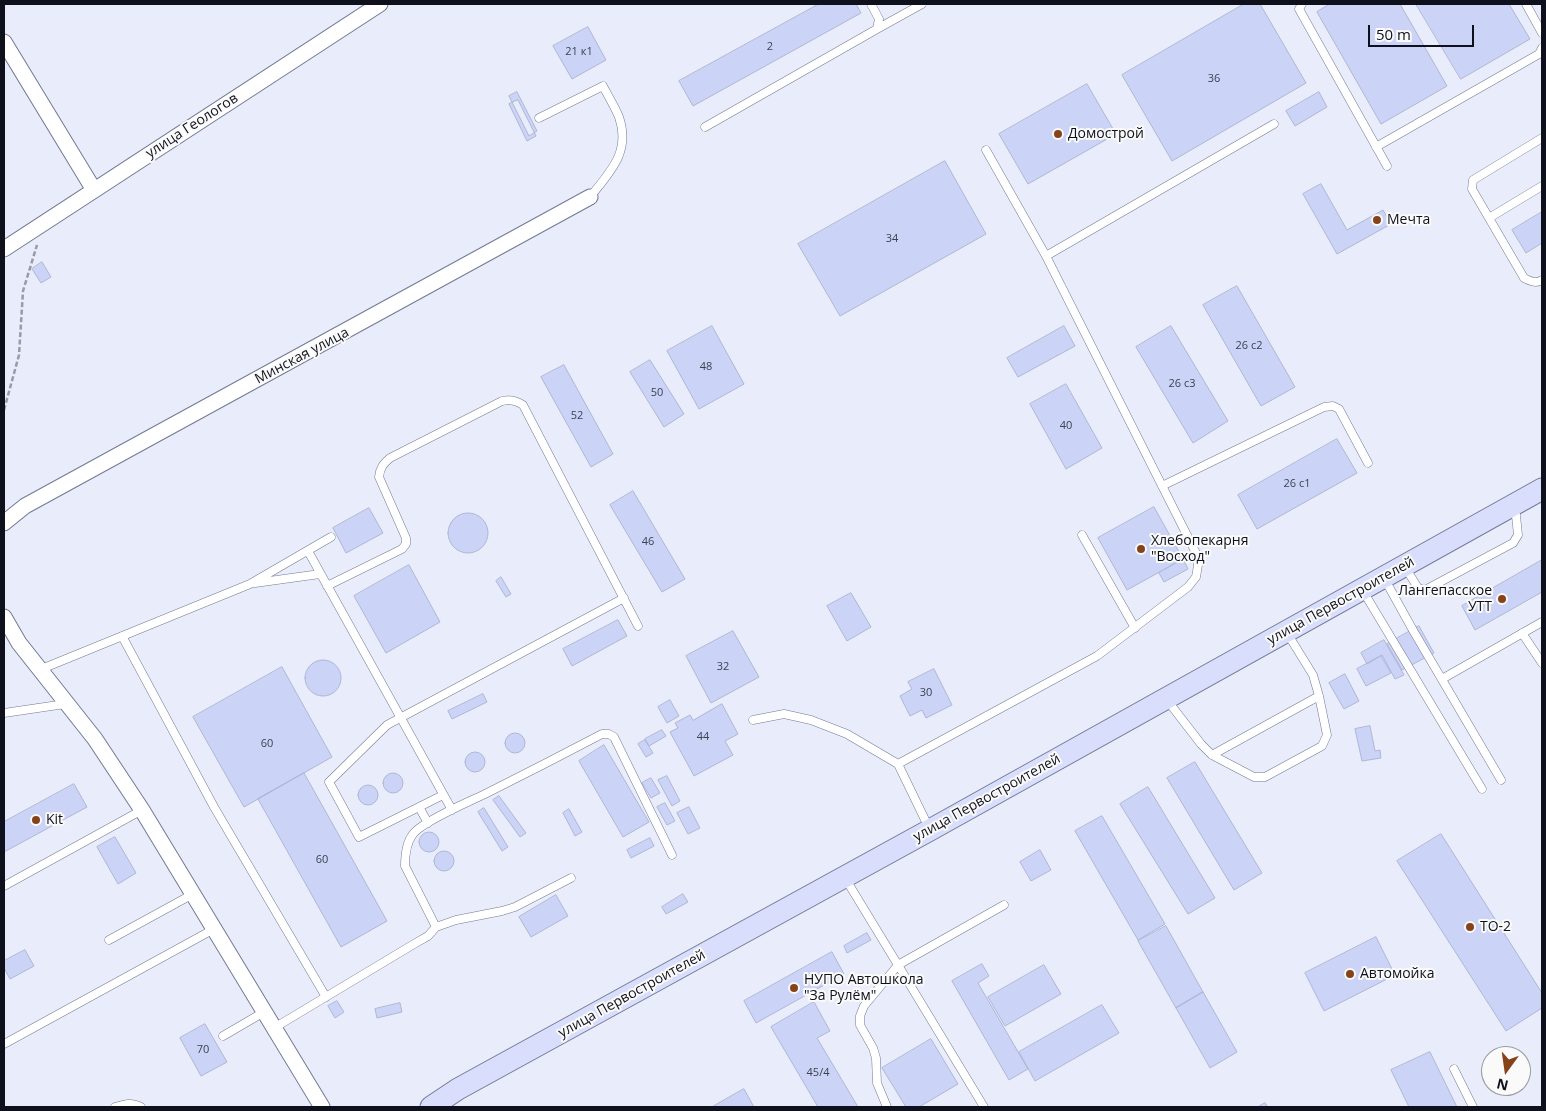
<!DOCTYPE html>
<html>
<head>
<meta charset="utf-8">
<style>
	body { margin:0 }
	#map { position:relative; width:1546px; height:1111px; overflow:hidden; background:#e9ecfa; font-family:"Open Sans",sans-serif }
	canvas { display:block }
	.frame { position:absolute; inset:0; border:5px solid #0e111c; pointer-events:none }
	.north { position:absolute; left:1481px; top:1046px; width:50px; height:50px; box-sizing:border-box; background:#fafafa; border:1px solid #9c9da1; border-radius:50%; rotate:194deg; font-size:14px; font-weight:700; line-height:20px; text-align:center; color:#0e111c }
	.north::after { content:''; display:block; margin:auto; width:18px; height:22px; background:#864218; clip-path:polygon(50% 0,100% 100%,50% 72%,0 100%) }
	.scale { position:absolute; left:1368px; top:25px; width:106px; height:22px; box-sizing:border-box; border:2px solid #0e111c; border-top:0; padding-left:6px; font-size:15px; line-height:18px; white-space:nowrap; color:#0e111c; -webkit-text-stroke:4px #fafafa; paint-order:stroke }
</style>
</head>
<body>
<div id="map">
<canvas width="1546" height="1111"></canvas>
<div class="frame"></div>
<div class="north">N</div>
<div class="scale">50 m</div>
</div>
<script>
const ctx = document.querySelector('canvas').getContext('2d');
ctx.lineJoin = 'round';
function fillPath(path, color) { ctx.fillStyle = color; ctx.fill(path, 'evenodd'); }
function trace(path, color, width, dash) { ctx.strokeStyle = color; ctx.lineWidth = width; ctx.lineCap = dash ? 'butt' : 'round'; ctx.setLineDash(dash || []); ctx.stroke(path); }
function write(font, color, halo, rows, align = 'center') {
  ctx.font = font + ' "Open Sans",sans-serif'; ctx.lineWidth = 4; ctx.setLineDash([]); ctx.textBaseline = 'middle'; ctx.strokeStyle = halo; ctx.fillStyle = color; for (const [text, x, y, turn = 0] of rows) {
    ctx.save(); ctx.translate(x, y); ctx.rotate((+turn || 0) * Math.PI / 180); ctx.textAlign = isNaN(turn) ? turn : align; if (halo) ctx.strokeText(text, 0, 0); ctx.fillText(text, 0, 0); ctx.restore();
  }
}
const building = new Path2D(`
	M819,4H856L861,13L693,106L679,81Z
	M1244,4H1260L1306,83L1172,161L1122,75Z
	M1330,4H1400L1447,86L1381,124L1317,12Z
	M1416,4H1509L1530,39L1461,79Z
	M588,27L606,60L572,79L553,46Z
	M1087,84L1116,134L1028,184L999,134Z
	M517,92L537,131L529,136L509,96Z
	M1319,92L1327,107L1295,126L1286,111Z
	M518,100L536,136L527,141L509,104Z
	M945,161L986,234L840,316L798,244Z
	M1321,184L1347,230L1383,210L1391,224L1337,254L1303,194Z
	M1542,212V243L1526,253L1512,230Z
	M42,262L51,277L41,283L32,269Z
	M1237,286L1295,387L1261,406L1203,305Z
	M712,326L744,384L699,409L667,351Z
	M1064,326L1075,346L1018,377L1007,358Z
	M1171,326L1228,421L1193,443L1136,347Z
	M650,360L684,414L664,427L630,372Z
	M564,365L613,454L591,467L541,377Z
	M1066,384L1102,448L1066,469L1030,404Z
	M1337,439L1357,473L1257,529L1238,495Z
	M633,491L685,579L662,592L610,505Z
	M1154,507L1183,559L1127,590L1098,538Z
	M369,508L383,533L346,553L333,528Z
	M448 533a20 20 0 1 1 40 0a20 20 0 1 1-40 0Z
	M1183,559L1188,569L1164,582L1159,573Z
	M1542,560V592L1475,630L1462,606Z
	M409,565L440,622L386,653L354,596Z
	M501,577L511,594L506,597L496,581Z
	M851,593L871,627L847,641L827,606Z
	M618,620L627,636L572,666L563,649Z
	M1419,626L1434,653L1402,670L1387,644Z
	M733,631L759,677L711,703L686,656Z
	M1384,640L1404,675L1395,679L1382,655L1367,664L1361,653Z
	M1381,656L1391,673L1366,686L1357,669Z
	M305 678a18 18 0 1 1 36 0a18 18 0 1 1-36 0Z
	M282,667L332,757L244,807L193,717Z
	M934,669L952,705L926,718L922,710L910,716L900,696L912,689L908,682Z
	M1345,674L1359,701L1344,709L1329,683Z
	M483,694L487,702L452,719L448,711Z
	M670,700L679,716L667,723L658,707Z
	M722,704L738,734L725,741L733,755L694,776L670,732L678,728L675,723L690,715L693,720Z
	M1370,726L1375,751L1380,750L1381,758L1362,761L1355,729Z
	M662,730L666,736L649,746L645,739Z
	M505 743a10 10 0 1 1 20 0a10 10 0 1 1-20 0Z
	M645,740L653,753L646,757L638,744Z
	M604,745L649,822L623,837L579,761Z
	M465 762a10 10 0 1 1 20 0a10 10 0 1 1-20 0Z
	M1195,762L1262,873L1234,890L1167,778Z
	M304,773L387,921L341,947L258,799Z
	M383 783a10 10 0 1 1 20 0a10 10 0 1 1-20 0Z
	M667,776L680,801L672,806L658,780Z
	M651,778L660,793L651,798L642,783Z
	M74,784L87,807L4,852V822Z
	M358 795a10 10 0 1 1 20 0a10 10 0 1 1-20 0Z
	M1148,787L1215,898L1188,914L1120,804Z
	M499,796L526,833L520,837L493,800Z
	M665,803L675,821L667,825L657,807Z
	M689,807L700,828L688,834L677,813Z
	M484,808L508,847L502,851L478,812Z
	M569,809L582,832L575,836L563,813Z
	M1102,816L1165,924L1138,940L1075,831Z
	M419 842a10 10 0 1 1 20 0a10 10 0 1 1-20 0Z
	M1441,834L1542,993V1008L1506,1031L1397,861Z
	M115,837L136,873L118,884L97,847Z
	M650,838L654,846L631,858L627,850Z
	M1040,850L1051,870L1031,881L1020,862Z
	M434 861a10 10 0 1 1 20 0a10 10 0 1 1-20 0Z
	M683,894L688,902L666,914L662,907Z
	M556,895L568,916L531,937L519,917Z
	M1166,926L1203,992L1176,1008L1138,941Z
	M867,933L871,940L847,953L844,946Z
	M1376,937L1395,975L1324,1011L1305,973Z
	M25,950L34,966L10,979L4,968V961Z
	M832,952L844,974L756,1023L744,1001Z
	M982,964L989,976L978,983L1028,1069L1009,1080L952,981Z
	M1044,965L1061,994L1005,1026L988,997Z
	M1203,992L1237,1052L1210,1068L1176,1008Z
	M337,1001L344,1012L335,1018L328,1006Z
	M814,1002L830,1031L817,1038L858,1107H818L771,1027Z
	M400,1003L402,1012L377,1018L375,1009Z
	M1102,1005L1119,1033L1035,1081L1019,1052Z
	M205,1024L227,1062L201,1076L180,1038Z
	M931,1039L958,1084L919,1107H906L882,1068Z
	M1430,1052L1457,1107H1409L1391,1070Z
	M744,1089L754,1107H712Z
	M1265,1103L1268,1107H1258Z`);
fillPath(building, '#cbd3f6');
trace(building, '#aeb6d6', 1);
const lane = new Path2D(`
	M1302,4L1299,9L1387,166
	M1526,4L1542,33
	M877,29L922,4
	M539,118L603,86C608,96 615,107 619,117C631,152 610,172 590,197
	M705,127L877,29L879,19L871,4
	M1542,138L1473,180L1472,189L1524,278C1530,281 1536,284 1542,280
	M1376,147L1539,54L1542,48
	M986,150L1046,256
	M1489,218L1542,186
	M1162,486L1324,407L1333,406L1339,409L1368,463
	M1082,535L1135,628
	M308,551L452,810
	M1405,567L1418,588L1425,590L1513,543L1518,535L1515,506
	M1384,578L1414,632L1501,780
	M255,583L320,574
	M327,586L402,549L406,544V538L379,477C380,468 383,464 390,458L502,401C510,399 516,400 523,405L638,626
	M1363,591L1482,789
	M1522,633L1542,663
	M122,636L214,807L326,997
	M39,670L250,584L331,537
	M1442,679L1542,622
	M1167,700L1201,744L1212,755L1254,777H1265L1322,746L1327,735L1319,696L1313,675L1287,633
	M4,713L65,704
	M753,720L784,714L811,720L847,734L898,764L929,828
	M1212,755L1319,696
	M898,764L1097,656L1188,587L1196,577L1198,565L1196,553L1046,256L1274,124
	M443,795L359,837L329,782L387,725L624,598
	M419,807L428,823
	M845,878L898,965L864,1006L860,1016V1025L873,1048L876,1058L877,1083L887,1107
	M4,886L142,810
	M436,927L405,866C405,855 406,843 413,834C423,821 471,801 487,793C525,774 564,754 602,734H609L614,737L672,855
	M109,940L193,894
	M274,1028L414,944L428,936L436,927L456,920L502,911L515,907L571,878
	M223,1036L264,1012
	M4,1044L214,929
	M1454,1069L1473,1107
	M115,1107C125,1104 132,1102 141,1107
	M984,1107L898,965L1004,905`);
const street = new Path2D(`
	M4,42L94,190
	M4,249L380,4
	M4,523L25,506L590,197
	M4,617L19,643L95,739L142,810L322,1107`);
const secondary = new Path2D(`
	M431,1107L458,1089L930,830L1542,489`);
trace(lane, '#727996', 9);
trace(street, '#727996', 17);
trace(secondary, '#727996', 23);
trace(new Path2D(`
	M4,410L19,355L23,291L37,245`), '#989ba8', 2.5, [5, 2.5]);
trace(lane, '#fff', 8);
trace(street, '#fff', 15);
trace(secondary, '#d9defc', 21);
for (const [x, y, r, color] of [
	[1058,134,5,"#864218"],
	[1377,220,5,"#864218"],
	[1141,549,5,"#864218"],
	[1502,599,5,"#864218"],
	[36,820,5,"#864218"],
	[1470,927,5,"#864218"],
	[1350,974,5,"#864218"],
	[794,988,5,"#864218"]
]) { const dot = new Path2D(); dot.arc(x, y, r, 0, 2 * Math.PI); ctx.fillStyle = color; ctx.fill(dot); trace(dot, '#fafafa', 2); }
write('11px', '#3d4252', null, [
	["2",770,47],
	["21 к1",579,52],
	["36",1214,79],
	["34",892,239],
	["26 с2",1249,346],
	["48",706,367],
	["26 с3",1182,384],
	["50",657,393],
	["52",577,416],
	["40",1066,426],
	["26 с1",1297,484],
	["46",648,542],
	["32",723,667],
	["30",926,693],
	["44",703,737],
	["60",267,744],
	["60",322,860],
	["70",203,1050],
	["45/4",818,1073]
]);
write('14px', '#0e111c', '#fafafa', [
	["улица Геологов",192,126,-33],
	["Минская улица",302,356,-28],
	["улица Первостроителей",1341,601,-29],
	["улица Первостроителей",987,798,-29],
	["улица Первостроителей",632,994,-29]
]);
write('14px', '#0e111c', '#fafafa', [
	["Домострой",1068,134],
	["Мечта",1387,220],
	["Хлебопекарня",1151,541],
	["\"Восход\"",1151,557],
	["Лангепасское",1492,591,"right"],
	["УТТ",1492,607,"right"],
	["Kit",46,820],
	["ТО-2",1480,927],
	["Автомойка",1360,974],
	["НУПО Автошкола",804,980],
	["\"За Рулём\"",804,996]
], 'left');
</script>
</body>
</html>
